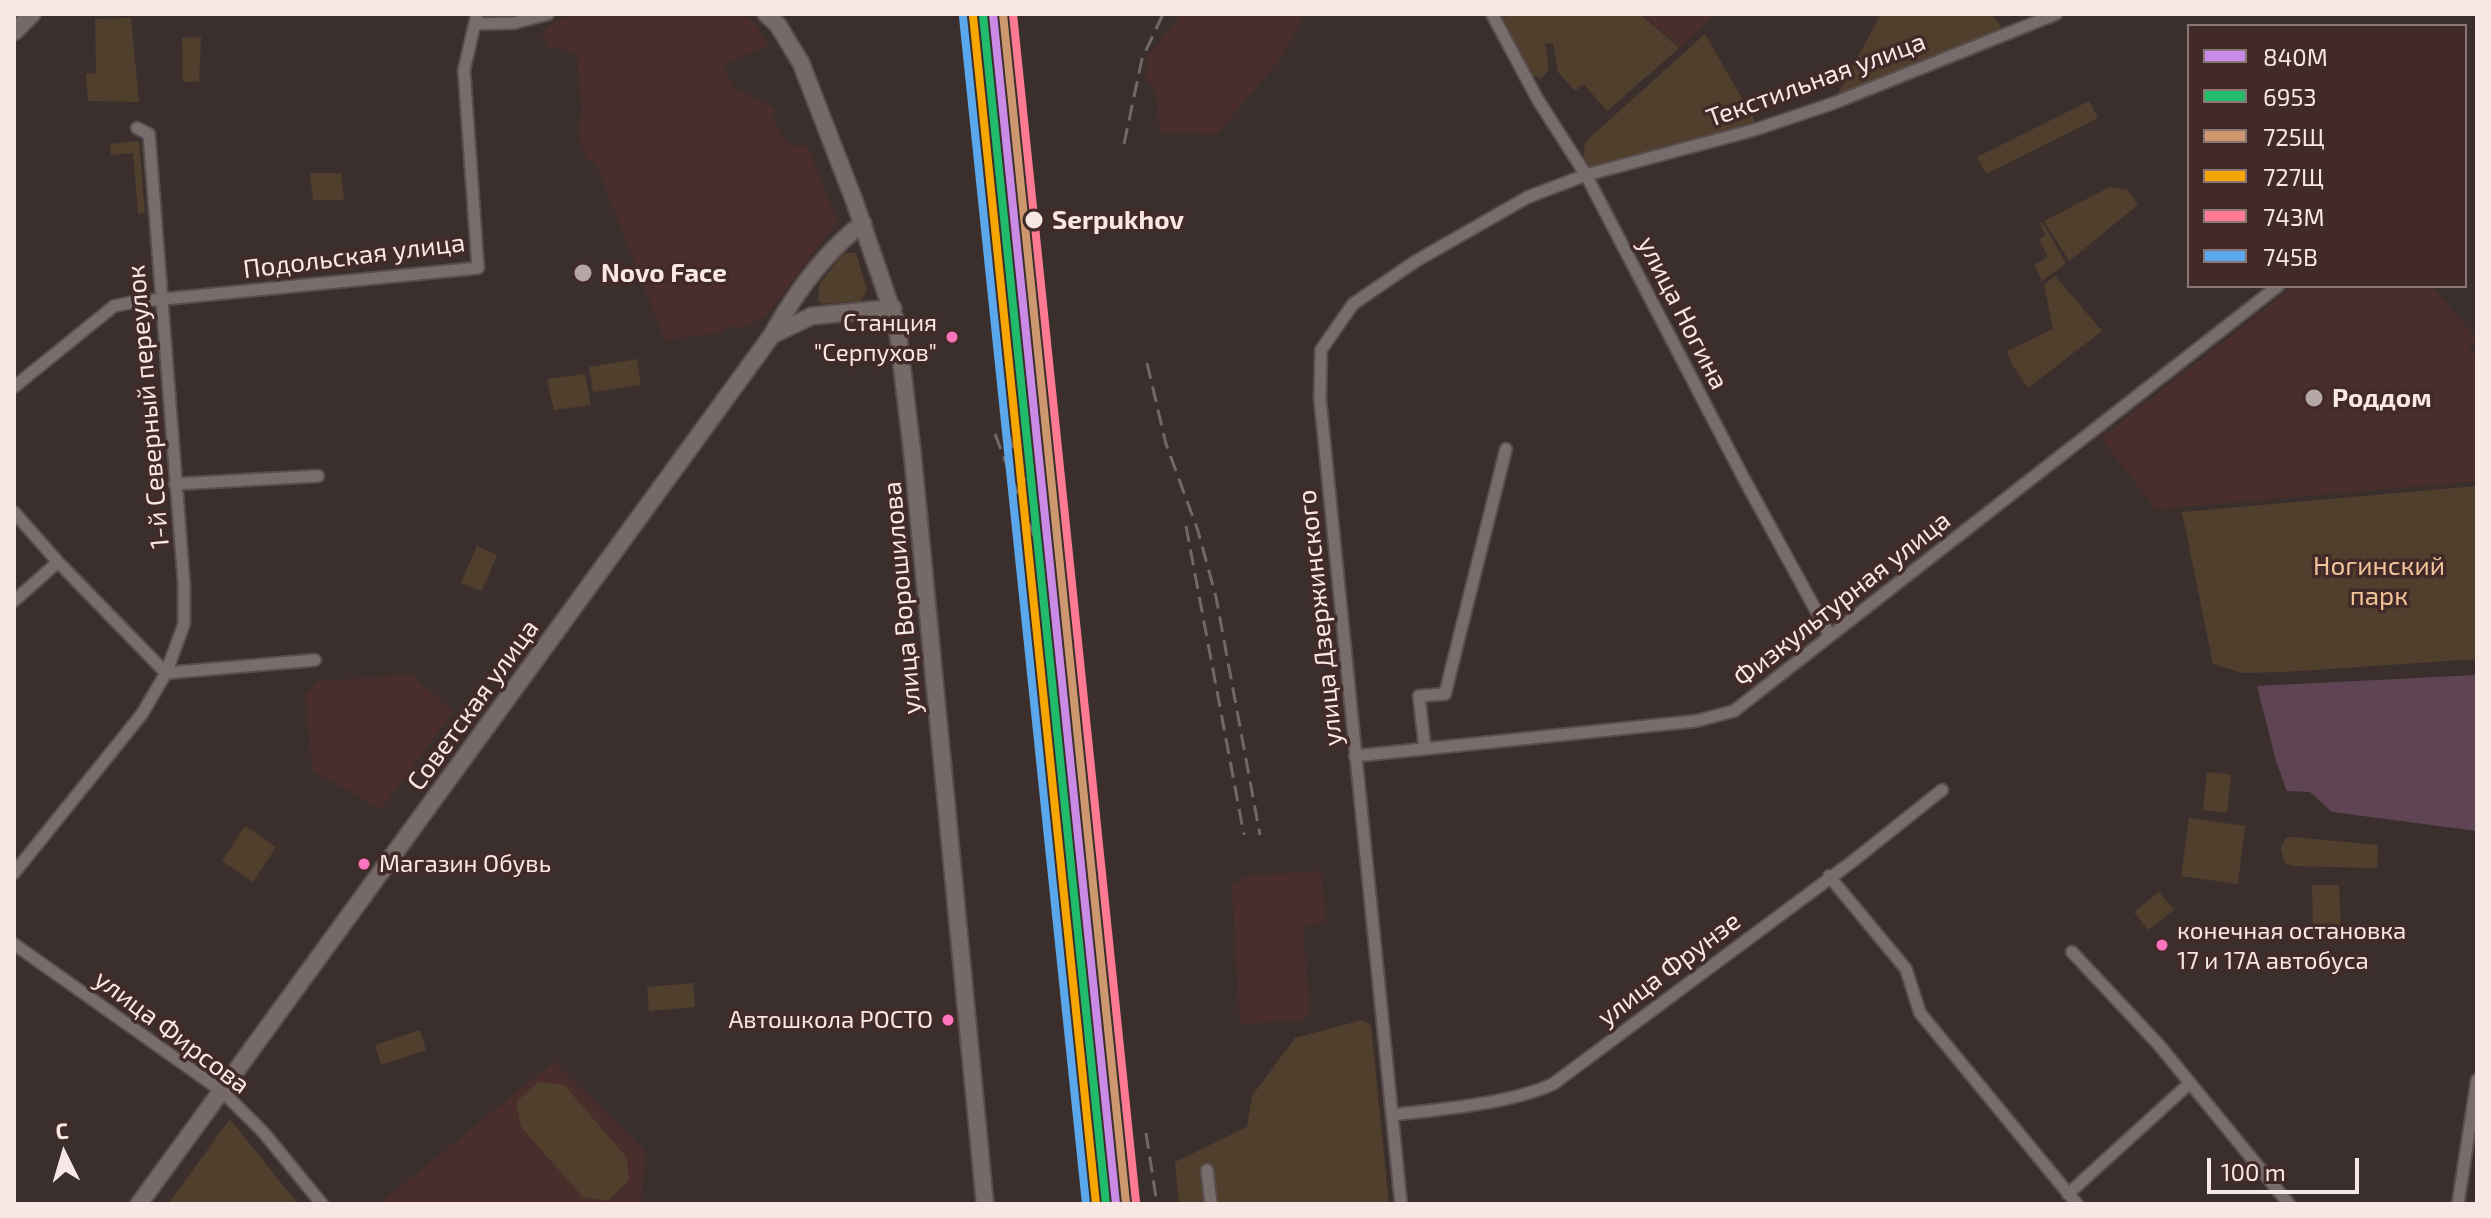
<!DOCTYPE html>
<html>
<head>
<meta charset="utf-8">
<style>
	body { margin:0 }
	#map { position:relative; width:2491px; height:1218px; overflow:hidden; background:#3b2f2e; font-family:"Exo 2",sans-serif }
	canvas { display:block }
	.frame { position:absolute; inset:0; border:16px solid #f7e8e6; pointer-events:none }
	.legend { position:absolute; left:2187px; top:24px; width:280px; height:264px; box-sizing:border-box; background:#412a28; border:2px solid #8a7674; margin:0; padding:10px 14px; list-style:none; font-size:24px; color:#f7e8e6 }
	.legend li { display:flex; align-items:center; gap:16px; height:40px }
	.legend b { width:40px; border:2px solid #8a7674 }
	.north { position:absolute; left:24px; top:1114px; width:80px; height:80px; -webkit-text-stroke:6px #412a28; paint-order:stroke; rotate:355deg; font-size:22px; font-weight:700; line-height:32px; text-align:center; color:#f7e8e6 }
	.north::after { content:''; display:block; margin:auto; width:28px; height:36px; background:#f7e8e6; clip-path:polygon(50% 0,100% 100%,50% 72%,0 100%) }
	.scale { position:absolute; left:2207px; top:1158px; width:152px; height:36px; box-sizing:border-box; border:4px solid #f7e8e6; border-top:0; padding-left:10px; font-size:24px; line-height:28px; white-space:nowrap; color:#f7e8e6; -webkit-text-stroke:6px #412a28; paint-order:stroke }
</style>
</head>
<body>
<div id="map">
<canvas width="2491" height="1218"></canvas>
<div class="frame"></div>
<ul class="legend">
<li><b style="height:10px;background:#ca8be6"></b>840М</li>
<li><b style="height:10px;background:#20bc6c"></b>6953</li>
<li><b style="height:10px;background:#cd976f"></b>725Щ</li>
<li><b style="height:10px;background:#f7a600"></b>727Щ</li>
<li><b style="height:10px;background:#fe7a93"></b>743М</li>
<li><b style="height:10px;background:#5aa8eb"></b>745В</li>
</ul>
<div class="north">С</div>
<div class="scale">100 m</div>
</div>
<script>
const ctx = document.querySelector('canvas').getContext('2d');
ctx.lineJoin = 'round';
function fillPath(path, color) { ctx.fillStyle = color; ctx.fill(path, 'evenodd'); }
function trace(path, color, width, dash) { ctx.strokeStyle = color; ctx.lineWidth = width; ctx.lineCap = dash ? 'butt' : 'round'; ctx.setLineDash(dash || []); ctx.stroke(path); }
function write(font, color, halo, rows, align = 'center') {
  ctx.font = font + ' "Exo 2",sans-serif'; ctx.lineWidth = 7; ctx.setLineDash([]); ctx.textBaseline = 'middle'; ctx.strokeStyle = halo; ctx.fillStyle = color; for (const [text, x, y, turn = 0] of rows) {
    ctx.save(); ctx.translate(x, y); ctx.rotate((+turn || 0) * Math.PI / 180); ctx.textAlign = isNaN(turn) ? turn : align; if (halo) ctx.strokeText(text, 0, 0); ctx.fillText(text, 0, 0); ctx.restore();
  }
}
fillPath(new Path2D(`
	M575,14H743L754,22L769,45L723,65L733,87L776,109L772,114L779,132L790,146L807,145L837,222L765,317L740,328L727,326L721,332L665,340L596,163L586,158L578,132L582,110L577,55L564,49L548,48L542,32L555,21Z
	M1182,14H1305L1279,60L1217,134L1160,133L1156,89L1145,79L1148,56Z
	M1642,14H1715L1680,47Z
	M2294,286H2431L2477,339L2469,349L2477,359V481L2156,509L2101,438Z
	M412,675L453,712L381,809L313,771L305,696L318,681Z
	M1321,871L1325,922L1303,926L1309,1013L1303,1020L1240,1024L1232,885L1248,876Z
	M554,1062L645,1151L641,1200L638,1204H379Z`), '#4a2e2c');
fillPath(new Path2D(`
	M1640,14L1679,48L1607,111L1584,84L1575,91L1558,72L1553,43L1545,44L1549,69L1541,79L1533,75L1501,15Z
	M1881,14H1991L2004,31L1835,99Z
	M131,18L139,102L88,101L86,74L96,73L95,19Z
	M1705,34L1759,128L1582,174L1585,142Z
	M201,37L199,82H183L182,38Z
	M2089,101L2098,118L1986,174L1977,157Z
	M139,141L145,213L138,214L133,153L111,155L110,144Z
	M310,173H341L344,200H313Z
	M2110,187L2128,190L2138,205L2069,261L2044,221Z
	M2042,222L2066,263L2042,281L2034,265L2048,257L2039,239L2046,235L2040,223Z
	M844,253H856L867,290L861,301L822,304L818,300L820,283Z
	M2055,276L2102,331L2028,388L2012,364L2007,351L2053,329L2044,285Z
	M637,359L641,385L593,392L589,367Z
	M585,374L591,405L554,410L547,379Z
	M2477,486V659L2284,672L2242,673L2213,664L2182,512Z
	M477,546L497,555L482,591L461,583Z
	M2207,772L2231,775L2227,813L2203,810Z
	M2189,818L2245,826L2238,884L2181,876Z
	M245,826L276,847L253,882L222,861Z
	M2292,837L2378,845L2377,868L2291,866L2284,862L2281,848L2286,838Z
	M2312,885H2339L2341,928H2313Z
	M2159,892L2174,910L2148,930L2134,912Z
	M693,983L695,1007L649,1011L647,987Z
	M1362,1020L1371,1026L1389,1204H1179L1175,1162L1247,1127L1252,1096L1295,1038Z
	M420,1030L426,1050L381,1065L375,1045Z
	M539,1082L564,1085L627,1158L629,1180L608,1201L583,1197L521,1127L516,1102Z
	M230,1119L298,1204H168Z`), '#513f2e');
fillPath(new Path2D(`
	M2477,675V831L2332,812L2310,792L2287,791L2276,761L2257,686Z`), '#5f4554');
const street = new Path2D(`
	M1492,14L1538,100L1586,175L1743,477L1830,636
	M475,24L514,23L548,14
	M14,387L114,306L134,302L478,268L464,70L477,14
	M175,484L318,476
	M14,512L58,562L166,673
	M14,601L58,562
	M166,673L315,660
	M1425,749L1419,696L1445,694L1506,449
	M1355,756L1696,721L1734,711L2278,286
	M14,873L142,714L166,673L184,624V584L149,134L137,128
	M1829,876L1906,969L1920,1013L2077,1204
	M14,944L223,1092L264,1133L322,1204
	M2072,952L2159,1045L2289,1204
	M1392,1115C1441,1109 1509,1104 1553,1084L1853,861L1942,790
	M1207,1170L1211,1204
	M2068,1194L2190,1083
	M1401,1204L1320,399L1321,350L1353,304L1416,261L1528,197L1586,175L1754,130L1834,103L2056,14
	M2458,1204L2477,1080`);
const secondary = new Path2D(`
	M766,14L778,25L801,63L854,200L897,325L913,459L985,1204
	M14,32L32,14
	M773,333C796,292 825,252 863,223
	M139,1204L772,335L812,316L893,308`);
trace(street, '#594e4d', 15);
trace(secondary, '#594e4d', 20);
trace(street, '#776d6c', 11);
trace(secondary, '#756a67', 16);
trace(new Path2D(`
	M1124,144L1142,59L1163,14
	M1147,363L1166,444L1198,531L1216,597L1260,835
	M1008,433L1025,481
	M995,434L1037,544L1046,605
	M1186,526L1244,835
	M1146,1133L1157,1204`), '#726868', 3, [16, 8]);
trace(new Path2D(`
	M993,14L1116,1204`), '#ca8be6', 8);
trace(new Path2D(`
	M983,15L1106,1204`), '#20bc6c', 8);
trace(new Path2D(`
	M1003,14L1126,1203`), '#cd976f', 8);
trace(new Path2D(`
	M973,16L1096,1204`), '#f7a600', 8);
trace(new Path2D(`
	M1013,14L1136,1202`), '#fe7a93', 8);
trace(new Path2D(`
	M963,17L1086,1204`), '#5aa8eb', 8);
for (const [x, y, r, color] of [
	[1034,220,10,"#f7e8e6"],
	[583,273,10,"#b5a7a6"],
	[952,337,7,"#fc73be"],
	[2314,398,10,"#b5a7a6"],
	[364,864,7,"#fc73be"],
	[2162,945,7,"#fc73be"],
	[948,1020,7,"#fc73be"]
]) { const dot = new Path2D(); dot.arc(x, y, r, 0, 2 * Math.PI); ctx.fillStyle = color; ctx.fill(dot); trace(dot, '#412a28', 3); }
write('24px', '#f7e8e6', '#412a28', [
	["Станция",937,323],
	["\"Серпухов\"",937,353],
	["Магазин Обувь",379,864,"left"],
	["конечная остановка",2177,931,"left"],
	["17 и 17А автобуса",2177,961,"left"],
	["Автошкола РОСТО",933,1020]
], 'right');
write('26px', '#f7e8e6', '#412a28', [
	["Текстильная улица",1816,80,-20],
	["Подольская улица",354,256,-7],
	["улица Ногина",1683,313,63],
	["1-й Северный переулок",148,407,-95],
	["улица Ворошилова",902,598,-95],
	["Физкультурная улица",1842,599,-38],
	["улица Дзержинского",1320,618,-96],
	["Советская улица",473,705,-54],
	["улица Фрунзе",1669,969,-37],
	["улица Фирсова",172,1032,37]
]);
write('bold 26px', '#f7e8e6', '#412a28', [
	["Serpukhov",1052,220]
], 'left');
write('bold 26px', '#f7e8e6', '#412a28', [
	["Novo Face",601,273],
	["Роддом",2332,398]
], 'left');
write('26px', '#f0c498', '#412a28', [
	["Ногинский",2379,566],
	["парк",2379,596]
]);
</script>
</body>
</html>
